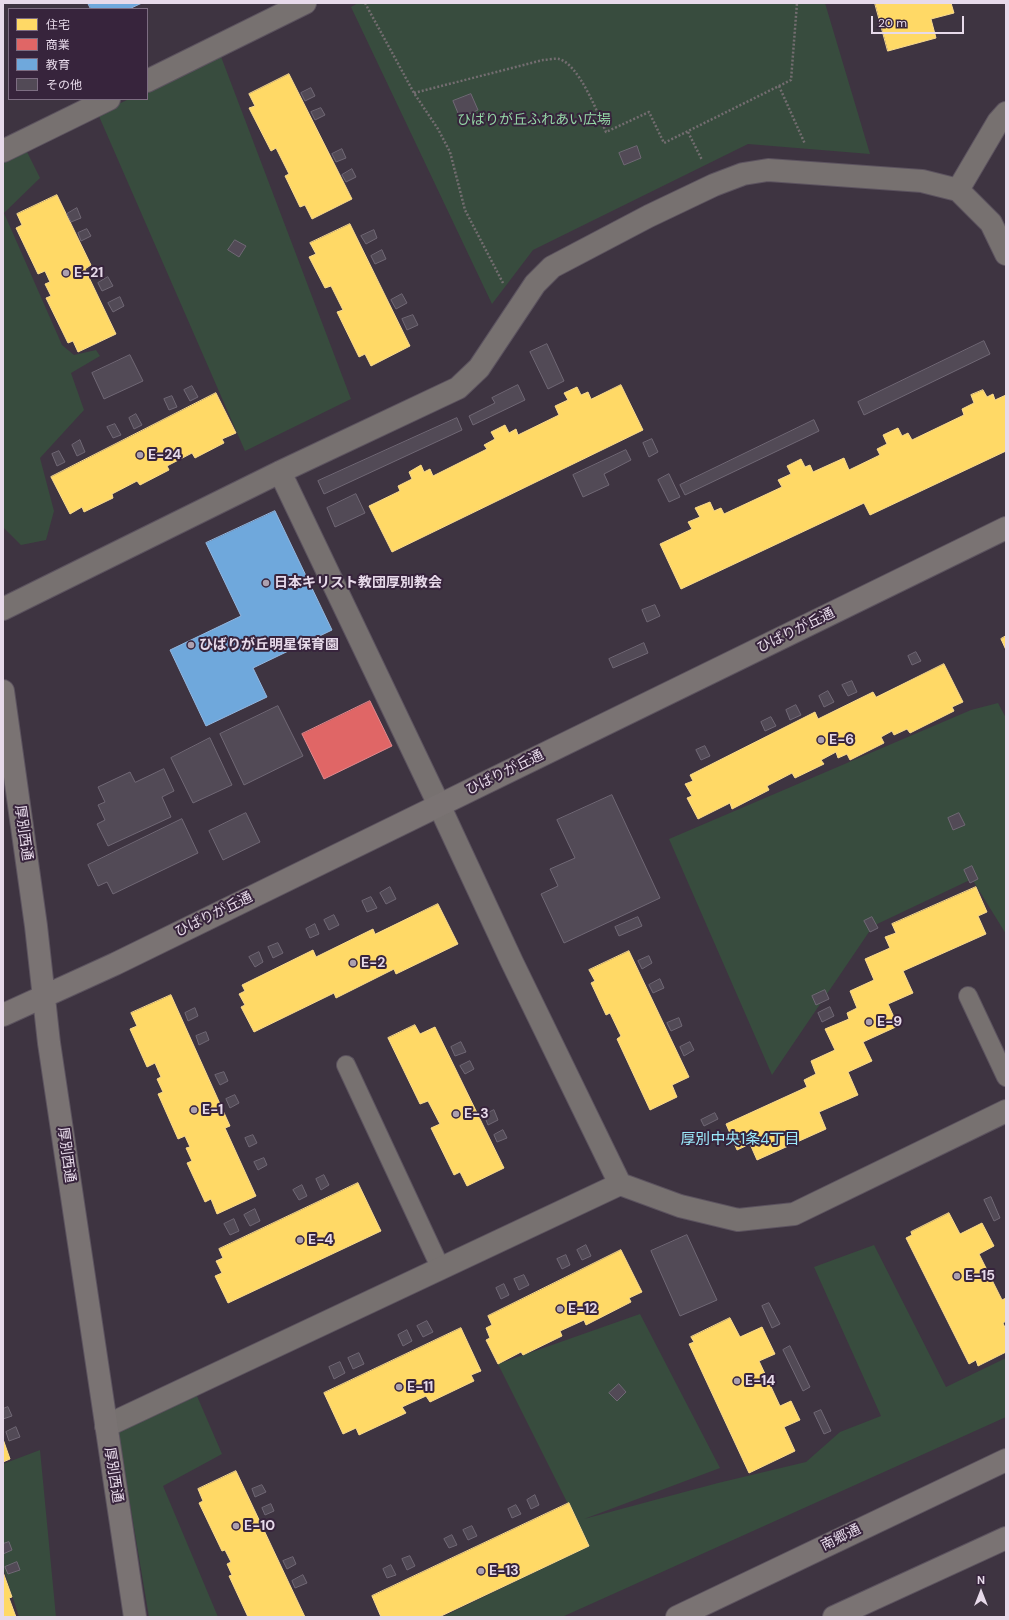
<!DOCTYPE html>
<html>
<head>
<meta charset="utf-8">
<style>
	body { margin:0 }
	#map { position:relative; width:1009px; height:1620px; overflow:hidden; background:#3e3441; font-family:"DM Sans","Noto Sans JP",sans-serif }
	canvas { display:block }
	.frame { position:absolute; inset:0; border:4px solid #e7daea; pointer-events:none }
	.legend { position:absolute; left:8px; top:8px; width:140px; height:92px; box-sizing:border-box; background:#37243c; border:1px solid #7d6d82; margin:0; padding:5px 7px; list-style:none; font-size:12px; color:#e7daea }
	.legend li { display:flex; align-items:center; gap:8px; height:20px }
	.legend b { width:20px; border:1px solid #7d6d82 }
	.north { position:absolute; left:961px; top:1572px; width:40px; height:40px; -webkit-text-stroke:3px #37243c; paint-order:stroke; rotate:0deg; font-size:11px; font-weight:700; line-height:16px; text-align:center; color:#e7daea }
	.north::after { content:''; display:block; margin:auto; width:14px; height:18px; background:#e7daea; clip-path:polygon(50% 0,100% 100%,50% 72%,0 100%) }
	.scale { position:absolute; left:871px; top:16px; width:93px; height:18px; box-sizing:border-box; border:2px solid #e7daea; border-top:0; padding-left:5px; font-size:12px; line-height:14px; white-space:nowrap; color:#e7daea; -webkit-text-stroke:3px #37243c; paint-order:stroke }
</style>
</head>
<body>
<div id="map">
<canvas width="1009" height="1620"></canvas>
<div class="frame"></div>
<ul class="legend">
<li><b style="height:11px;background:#ffd966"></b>住宅</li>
<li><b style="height:11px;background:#e06666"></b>商業</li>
<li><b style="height:11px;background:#6fa8dc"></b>教育</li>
<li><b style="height:11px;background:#524a56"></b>その他</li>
</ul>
<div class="north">N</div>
<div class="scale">20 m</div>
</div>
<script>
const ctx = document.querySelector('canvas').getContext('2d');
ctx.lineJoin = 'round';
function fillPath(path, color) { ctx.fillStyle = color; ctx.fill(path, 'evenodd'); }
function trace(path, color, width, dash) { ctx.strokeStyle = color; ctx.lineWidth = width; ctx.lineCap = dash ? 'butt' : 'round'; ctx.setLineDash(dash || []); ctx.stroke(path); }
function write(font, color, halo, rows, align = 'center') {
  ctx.font = font + ' "DM Sans","Noto Sans JP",sans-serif'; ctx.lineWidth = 4; ctx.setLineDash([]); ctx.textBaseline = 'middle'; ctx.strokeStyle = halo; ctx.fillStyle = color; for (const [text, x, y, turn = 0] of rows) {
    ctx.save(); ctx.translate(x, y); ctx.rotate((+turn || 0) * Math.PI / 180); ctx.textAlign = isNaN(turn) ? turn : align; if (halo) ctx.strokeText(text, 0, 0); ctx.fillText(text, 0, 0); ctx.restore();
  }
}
fillPath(new Path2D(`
	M358,3H825L870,154L748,144L533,250L492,304L351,7Z
	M220,54L351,399L245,451L98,114L129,99H147V90Z
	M22,142L40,178L4,213L62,345L74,355L96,350L100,356L71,373L84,410L40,458L54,511L46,540L21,545L3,527V155Z
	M998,703L1006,718V934L972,879L873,926L772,1075L669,839L971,710Z
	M874,1245L946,1387L1006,1358V1417L562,1617H442L589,1546L498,1364L640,1314L720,1468L584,1519L718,1483L806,1462L840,1432L881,1416L814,1267Z
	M197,1396L222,1454L163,1486L218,1617H149L118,1432Z
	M40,1450L56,1617H19L3,1567V1464Z`), '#384c3e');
const homes = new Path2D(`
	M875,3H951L954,13L931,19L936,38L888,51Z
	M289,74L352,199L312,219L305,205L300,207L285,176L289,174L276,148L271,151L249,108L255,106L249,94Z
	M57,195L91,265L85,269L116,334L78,352L73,341L68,343L46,298L51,296L45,284L50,282L45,271L38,274L16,228L22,225L17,214Z
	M350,224L410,346L371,366L365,354L359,357L337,312L343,310L331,286L325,288L309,257L316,254L310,243Z
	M621,385L643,430L392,552L369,506L400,491L398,486L412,479L409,472L421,465L424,472L430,469L433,476L487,449L484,445L495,439L491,432L505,425L509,433L516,429L518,435L559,415L555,406L568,400L564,393L577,387L581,395L588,392L591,399Z
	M983,390L987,397L993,394L995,400L1006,395V451L870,515L864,503L681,589L660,544L692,529L688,522L700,517L695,508L710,502L714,511L721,508L724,514L782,487L778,480L791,474L787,466L801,459L805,467L810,465L813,472L844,458L849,470L880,455L877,449L887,444L883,435L898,428L902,436L908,433L912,440L964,415L962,409L974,403L971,395Z
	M216,393L236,433L222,439L224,443L195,458L192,453L167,466L169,470L140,485L137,481L112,494L113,498L84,512L82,507L70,514L51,477Z
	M1006,636V650L1001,639Z
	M944,664L963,702L952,707L954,711L910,733L907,729L894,735L892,731L881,737L884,743L850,760L847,754L838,758L836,752L821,760L824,764L795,778L792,773L767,786L769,790L732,809L730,803L698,819L687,798L692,796L685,784L693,781L690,775L815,712L818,719L873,692L876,697Z
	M976,887L987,912L978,916L986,934L903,971L913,993L888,1004L898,1026L863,1042L872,1061L848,1072L858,1095L819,1112L826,1129L757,1160L750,1144L737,1150L726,1124L807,1087L804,1080L816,1074L811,1061L835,1050L825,1029L849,1019L847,1013L857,1008L850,991L874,980L865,959L890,948L885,937L896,933L892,924Z
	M438,904L458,944L396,974L394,969L336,998L334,993L254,1032L241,1007L245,1005L239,994L245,991L242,985L313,950L316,957L373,929L375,934Z
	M629,951L689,1077L672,1085L677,1097L650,1110L617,1039L621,1036L610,1013L606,1015L591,983L595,981L589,970Z
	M171,995L230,1126L225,1128L256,1196L217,1214L211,1199L205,1202L187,1163L192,1161L186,1148L190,1147L185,1136L178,1139L158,1094L163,1092L157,1079L161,1077L155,1063L147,1067L130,1029L137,1026L131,1013Z
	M415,1025L420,1034L435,1027L504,1168L467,1186L460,1172L454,1175L431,1128L440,1124L428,1101L420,1104L388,1038Z
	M358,1183L381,1231L228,1303L215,1276L222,1273L216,1261L223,1258L219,1249Z
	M949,1213L960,1234L982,1223L994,1246L979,1254L1002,1300L1006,1298V1321L1003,1323L1006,1330V1352L978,1366L976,1360L969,1364L906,1238L912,1235L911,1232Z
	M621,1250L642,1292L629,1298L631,1302L586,1325L584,1320L560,1331L562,1336L523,1355L521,1352L498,1364L486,1340L490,1338L486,1328L492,1325L488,1316Z
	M730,1318L740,1337L762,1327L775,1354L759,1361L780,1406L791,1401L800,1420L784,1427L795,1451L749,1473L689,1344L694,1342L691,1337Z
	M461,1328L481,1371L471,1375L474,1381L430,1402L426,1396L402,1407L406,1413L359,1435L356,1428L343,1434L324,1393Z
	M3,1439L10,1459L3,1462Z
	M236,1471L305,1617H248L229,1576L232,1575L227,1564L231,1562L225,1550L222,1551L199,1503L203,1501L198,1489Z
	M569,1503L589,1546L439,1617H381L372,1596Z
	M3,1572L12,1597L9,1598L16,1617H3Z`);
fillPath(homes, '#ffd966');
trace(homes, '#f8d98e', 1);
const shops = new Path2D(`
	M370,701L392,746L324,779L302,734Z`);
fillPath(shops, '#e06666');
trace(shops, '#e2898e', 1);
const schools = new Path2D(`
	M88,3H142L129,9H91Z
	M275,511L332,630L253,668L267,697L206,726L170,650L241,616L206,543Z`);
fillPath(schools, '#6fa8dc');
trace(schools, '#93b7e0', 1);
const building = new Path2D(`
	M311,88L315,96L305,101L301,93Z
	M471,94L478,110L460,118L453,101Z
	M321,108L325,115L315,120L311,112Z
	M637,146L641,158L624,165L619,153Z
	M342,149L346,158L336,162L332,154Z
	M352,169L356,177L346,182L342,175Z
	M77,208L81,218L71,222L67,214Z
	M87,229L91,236L81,241L78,233Z
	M374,230L377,238L366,244L361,236Z
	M235,240L246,246L239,257L228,250Z
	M382,250L386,259L375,264L371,256Z
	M108,277L113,286L102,291L98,283Z
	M402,294L407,303L396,309L391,300Z
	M120,297L124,306L113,312L108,303Z
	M413,315L418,325L407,330L402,319Z
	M984,341L990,354L864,415L858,402Z
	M547,344L564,381L548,389L530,352Z
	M130,355L143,381L104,399L92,373Z
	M518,385L525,400L473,425L469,416L495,403L492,398Z
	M192,386L198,397L190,401L184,390Z
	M172,396L177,407L169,410L164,399Z
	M136,414L142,425L134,429L129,418Z
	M457,418L462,430L324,494L318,481Z
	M814,420L819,431L685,495L680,485Z
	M115,424L121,435L113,438L107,427Z
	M652,439L658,452L649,457L643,443Z
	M80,440L85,452L77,456L72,445Z
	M626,450L631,460L604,474L609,485L583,497L573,475Z
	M59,451L65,462L57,466L52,454Z
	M669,474L680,497L669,502L658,480Z
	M356,494L365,513L335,527L327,508Z
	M655,605L660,616L647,622L642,610Z
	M644,643L648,653L613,668L609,659Z
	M916,652L921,661L912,665L908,656Z
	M852,681L857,692L848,696L842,685Z
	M828,691L834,702L824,707L819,696Z
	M796,705L801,715L790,720L786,710Z
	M278,706L303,756L244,785L220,734Z
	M771,717L776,726L765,731L761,722Z
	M210,738L232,785L193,803L171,758Z
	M705,746L710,756L701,760L696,750Z
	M164,769L174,791L162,797L171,817L108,846L97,824L105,820L98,805L105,802L98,787L130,772L135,782Z
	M612,795L660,898L564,943L541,894L558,886L550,869L575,858L557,820Z
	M246,813L260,842L223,860L209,831Z
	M959,813L965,825L953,830L948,818Z
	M182,819L198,853L113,894L107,882L98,886L88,865Z
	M972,866L978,879L970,883L964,870Z
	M390,887L396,899L386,904L380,893Z
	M371,897L377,908L367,912L362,901Z
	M334,915L339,925L329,930L324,920Z
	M638,917L642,926L619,936L615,927Z
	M872,917L878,928L870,932L864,921Z
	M315,924L319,934L310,938L306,929Z
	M278,943L283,953L273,958L268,947Z
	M259,952L263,962L255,967L249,957Z
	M649,956L652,963L642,969L638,961Z
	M660,979L664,988L653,993L649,985Z
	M825,990L829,999L816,1005L812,996Z
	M830,1007L834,1016L822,1022L818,1013Z
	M195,1008L198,1016L188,1021L185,1013Z
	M679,1018L682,1026L671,1031L667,1023Z
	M206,1032L209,1040L199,1045L196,1036Z
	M461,1042L466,1052L455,1056L451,1047Z
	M690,1042L694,1050L684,1056L680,1047Z
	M470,1061L474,1069L465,1074L460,1066Z
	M224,1072L228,1081L220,1085L215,1075Z
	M235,1095L239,1103L230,1108L226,1099Z
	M494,1110L498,1120L488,1125L484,1115Z
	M715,1113L718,1119L704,1126L701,1120Z
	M503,1130L507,1138L497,1142L494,1135Z
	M253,1135L257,1143L249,1147L245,1138Z
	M264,1158L267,1165L258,1170L254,1162Z
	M324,1175L329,1185L321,1190L316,1179Z
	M302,1185L307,1196L299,1200L293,1190Z
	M991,1197L1000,1218L994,1221L984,1200Z
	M255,1209L260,1221L250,1226L244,1215Z
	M234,1219L239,1231L230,1235L224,1224Z
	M687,1235L717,1300L680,1316L651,1251Z
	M586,1245L591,1256L582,1260L577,1250Z
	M566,1255L570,1265L562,1269L557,1259Z
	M524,1275L529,1285L519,1290L514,1279Z
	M504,1284L509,1295L501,1299L496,1288Z
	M769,1303L780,1324L772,1328L762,1306Z
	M427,1321L433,1332L423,1337L417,1326Z
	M407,1330L412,1341L403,1346L398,1335Z
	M790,1346L810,1387L803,1391L783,1350Z
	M359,1353L364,1364L353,1369L348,1358Z
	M340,1362L345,1373L334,1379L329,1367Z
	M619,1384L626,1392L617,1401L609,1393Z
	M8,1407L12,1416L3,1419V1409Z
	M821,1410L831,1431L824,1434L814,1413Z
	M16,1427L20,1437L9,1441L6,1432Z
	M262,1485L266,1492L255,1497L252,1489Z
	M535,1495L539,1505L531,1509L527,1500Z
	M271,1504L274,1511L265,1515L262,1508Z
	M516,1505L521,1514L512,1518L508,1509Z
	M472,1526L477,1536L468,1540L463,1530Z
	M452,1535L457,1545L449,1548L444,1539Z
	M9,1542L12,1550L3,1554V1544Z
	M410,1556L415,1566L407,1570L402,1559Z
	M293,1557L296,1564L287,1569L283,1561Z
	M17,1562L20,1570L8,1574L5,1567Z
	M391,1565L396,1575L387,1578L383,1569Z
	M303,1575L307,1583L295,1588L292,1581Z`);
fillPath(building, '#524a56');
trace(building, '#706875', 1);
const lane = new Path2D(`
	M968,996L1006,1077
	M346,1065L441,1269`);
const street = new Path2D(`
	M147,81L305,3
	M3,151L109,99
	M958,190L998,122L1006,113
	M280,472L439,805L512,962L620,1184L680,1206L738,1220L794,1214L1006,1111
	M3,609L280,472L458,388L479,368L535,284L552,267L649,216L714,185L743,174L768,170L922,181L958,190L991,223L1006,254
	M106,1426L620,1184`);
const secondary = new Path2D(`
	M3,691L36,926L49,1043L135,1617
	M3,1015L115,964L1006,528
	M677,1617L1006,1460
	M834,1617L1006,1538`);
trace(lane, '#5c535f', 20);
trace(street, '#5c535f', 24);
trace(secondary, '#5c535f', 24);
trace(new Path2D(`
	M365,3L414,93L438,129L450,152L465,210L503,283
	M779,86L805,144
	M414,93L543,60C548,60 555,58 559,59C579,64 598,114 606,132L649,112L664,143L791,80L797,3
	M688,132L702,160`), '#736d70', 2.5, [2, 2]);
trace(lane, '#777170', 18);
trace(street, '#777170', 22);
trace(secondary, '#7a7373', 22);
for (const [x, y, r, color] of [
	[66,273,4,"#aca0af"],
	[140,455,4,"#aca0af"],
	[266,583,4,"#aca0af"],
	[191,645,4,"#aca0af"],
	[821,740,4,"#aca0af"],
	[353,963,4,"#aca0af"],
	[869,1022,4,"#aca0af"],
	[194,1110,4,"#aca0af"],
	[456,1114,4,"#aca0af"],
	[300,1240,4,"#aca0af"],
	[957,1276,4,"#aca0af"],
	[560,1309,4,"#aca0af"],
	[737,1381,4,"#aca0af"],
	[399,1387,4,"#aca0af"],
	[236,1526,4,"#aca0af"],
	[481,1571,4,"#aca0af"]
]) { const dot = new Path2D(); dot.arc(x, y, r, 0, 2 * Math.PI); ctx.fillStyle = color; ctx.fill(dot); trace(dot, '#37243c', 1.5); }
write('14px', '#93d5a5', '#37243c', [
	["ひばりが丘ふれあい広場",534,120]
]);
write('bold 14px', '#e7daea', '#37243c', [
	["E-21",74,273],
	["E-24",148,455],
	["日本キリスト教団厚別教会",274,583],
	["ひばりが丘明星保育園",199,645],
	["E-6",829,740],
	["E-2",361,963],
	["E-9",877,1022],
	["E-1",202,1110],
	["E-3",464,1114],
	["E-4",308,1240],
	["E-15",965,1276],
	["E-12",568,1309],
	["E-14",745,1381],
	["E-11",407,1387],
	["E-10",244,1526],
	["E-13",489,1571]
], 'left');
write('14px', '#e7daea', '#37243c', [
	["ひばりが丘通",796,631,-26],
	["ひばりが丘通",505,773,-26],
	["厚別西通",23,833,82],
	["ひばりが丘通",214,915,-26],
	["厚別西通",66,1155,82],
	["厚別西通",113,1475,81],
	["南郷通",841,1538,-26]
]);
write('15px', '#9be9fb', '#37243c', [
	["厚別中央1条4丁目",740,1140]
]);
</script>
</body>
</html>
